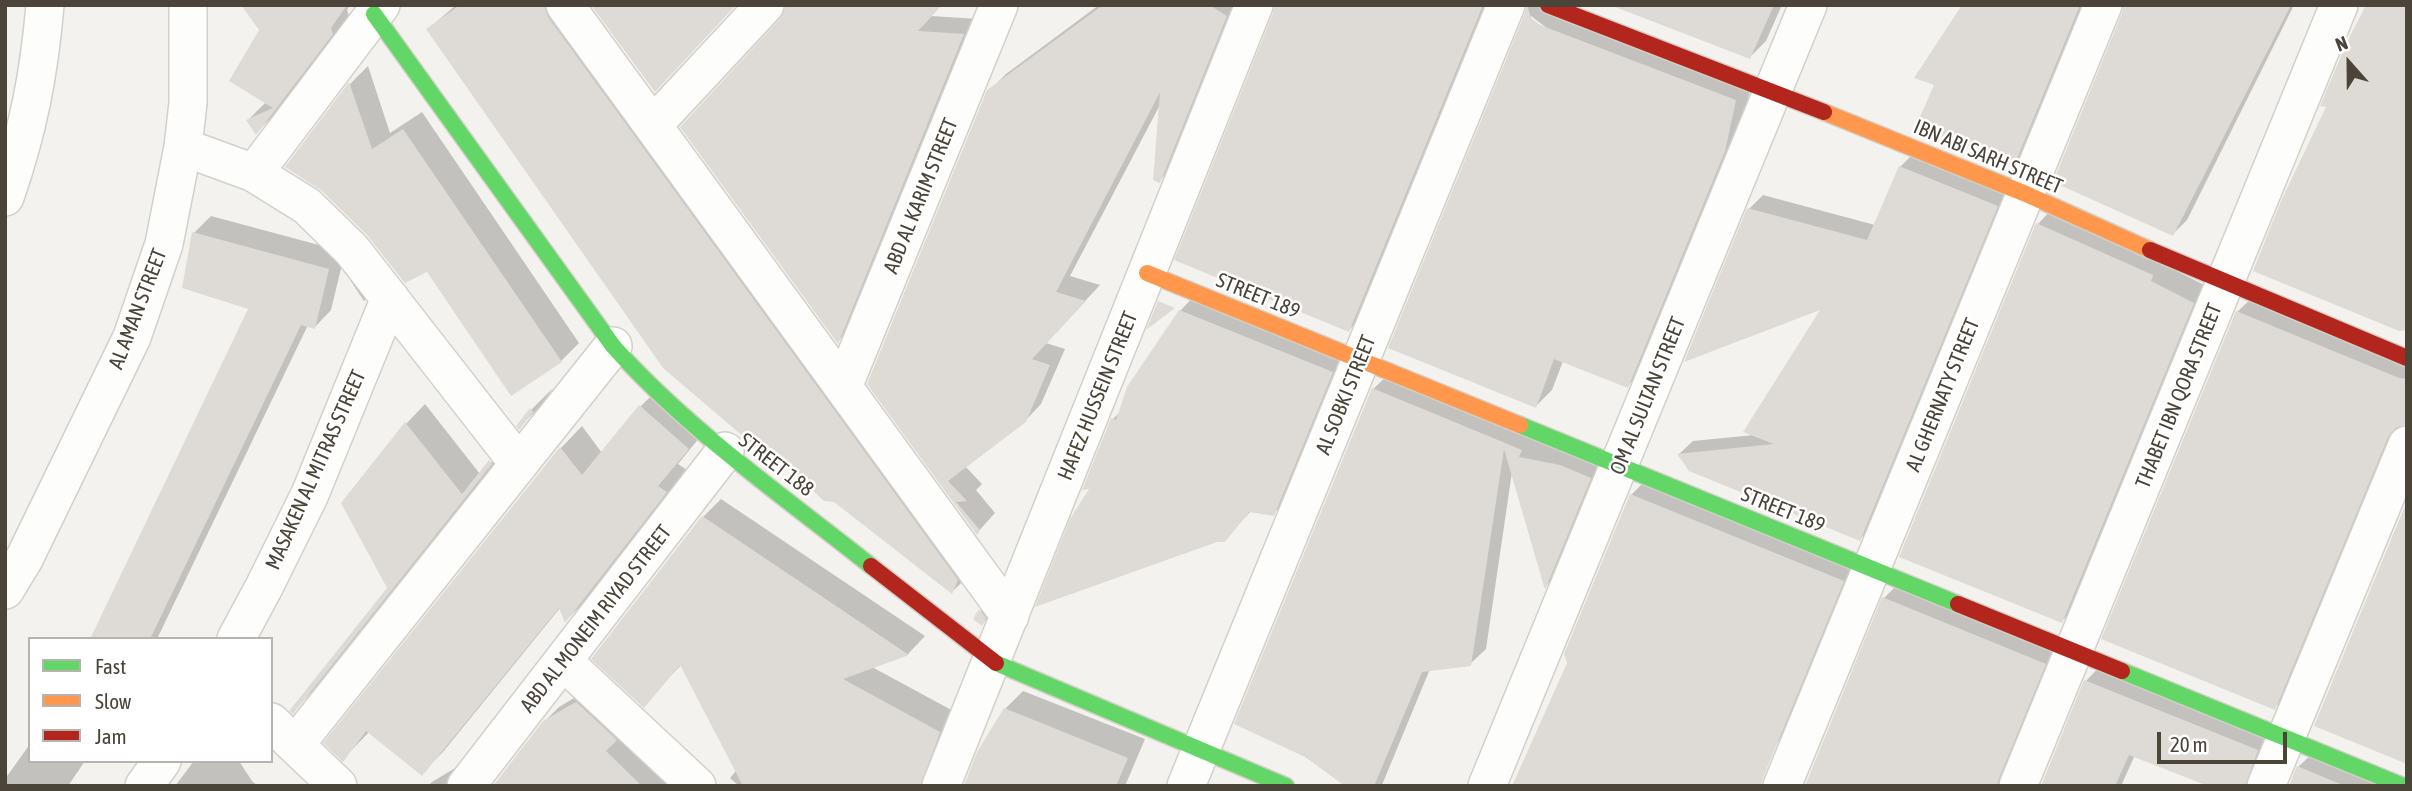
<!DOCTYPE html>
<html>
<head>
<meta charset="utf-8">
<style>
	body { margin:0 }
	#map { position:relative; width:2412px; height:791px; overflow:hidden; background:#f4f2ee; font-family:"Asap Condensed",sans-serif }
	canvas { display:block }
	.frame { position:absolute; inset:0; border:7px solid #4b4439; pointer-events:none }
	.legend { position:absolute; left:28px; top:637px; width:245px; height:126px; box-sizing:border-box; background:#fff; border:2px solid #b7b4b0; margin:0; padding:9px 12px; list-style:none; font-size:21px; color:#4b4439 }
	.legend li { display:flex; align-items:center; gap:14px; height:35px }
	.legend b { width:35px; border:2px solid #b7b4b0 }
	.north { position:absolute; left:2314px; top:28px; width:70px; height:70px; -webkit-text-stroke:5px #fff; paint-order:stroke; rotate:339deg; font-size:19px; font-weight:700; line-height:28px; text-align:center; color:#4b4439 }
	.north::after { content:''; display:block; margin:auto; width:24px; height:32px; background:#4b4439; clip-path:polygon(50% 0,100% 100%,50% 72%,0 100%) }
	.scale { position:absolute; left:2157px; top:732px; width:130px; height:32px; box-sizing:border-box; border:4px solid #4b4439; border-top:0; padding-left:9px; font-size:21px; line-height:24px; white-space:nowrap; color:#4b4439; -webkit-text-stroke:5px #fff; paint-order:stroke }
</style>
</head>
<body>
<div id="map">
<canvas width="2412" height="791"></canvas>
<div class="frame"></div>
<ul class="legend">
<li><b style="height:9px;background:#63d668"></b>Fast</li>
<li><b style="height:9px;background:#ff974d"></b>Slow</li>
<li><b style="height:9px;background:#b3261e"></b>Jam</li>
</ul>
<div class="north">N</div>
<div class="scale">20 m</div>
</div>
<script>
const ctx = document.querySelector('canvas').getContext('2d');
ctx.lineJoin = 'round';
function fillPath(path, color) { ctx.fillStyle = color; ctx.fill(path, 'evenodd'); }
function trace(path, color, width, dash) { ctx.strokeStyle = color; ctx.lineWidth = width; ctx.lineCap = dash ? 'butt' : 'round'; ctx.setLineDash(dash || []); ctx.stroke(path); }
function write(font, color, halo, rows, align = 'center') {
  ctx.font = font + ' "Asap Condensed",sans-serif'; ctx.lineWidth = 5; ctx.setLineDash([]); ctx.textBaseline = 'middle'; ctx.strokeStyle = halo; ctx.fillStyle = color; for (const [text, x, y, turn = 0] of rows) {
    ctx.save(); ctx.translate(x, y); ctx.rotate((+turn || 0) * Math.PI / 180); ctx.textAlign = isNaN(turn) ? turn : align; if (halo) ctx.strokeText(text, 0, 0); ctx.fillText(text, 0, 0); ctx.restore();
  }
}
fillPath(new Path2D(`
	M243,5H350L347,10L349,16L273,116L256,133L248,120L266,102L261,30Z
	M456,5H566L967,577L952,592L428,29Z
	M1099,5H1240L1176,164L1160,180L1161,103L1070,276L1100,285L1046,343L1065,349L1041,404L1025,421L965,466L982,484L976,490L995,513L977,533L869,384L989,91L1006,74Z
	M1276,5H1492L1365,314L1349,330L1275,13Z
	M1528,5H1551L1751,84L1741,133L1644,369L1628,386L1563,361L1552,390L1536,406ZM1531,16L1548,29L1531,21Z
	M1615,5H1782L1766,41L1750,57Z
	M1964,5H2087L2028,149L2014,164L1937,84Z
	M2125,5H2294L2187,220L2173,234Z
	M931,16L979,19L853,326L838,341L782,20Z
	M368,66L390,133L422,112L579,343L561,361L428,270L323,190L287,167L351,83Z
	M1914,153L2010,192L1874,525L1860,539L1679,454L1693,441L1754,435L1824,306L1749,209L1763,195L1875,225L1900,167Z
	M2053,208L2208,287L2077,606L2062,621L1901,556L2038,224Z
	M211,216L345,252L331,310L315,327L308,325L157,639H92L251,308L194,233Z
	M367,263L383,283L364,301L350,280Z
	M1197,293L1349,355L1291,497L1273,514L1251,511L1224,540L1093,487L1113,419L1121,411L1180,311Z
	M2253,297L2407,360V423L2401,424L2290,693L2274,708L2237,312Z
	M1389,374L1605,462L1560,572L1546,586L1512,472L1486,649L1470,664L1430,669L1382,785L1348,786L1373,389Z
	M662,385L709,426L678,464L687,470L587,600L566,620L560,608L443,752L422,773L370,731L343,759L326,743L561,448L582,426L602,453L640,407Z
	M553,388L541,406L519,427L532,409Z
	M425,404L480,474L511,443L312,692L293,711L389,588L406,424Z
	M1646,480L1857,567L1800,705L1752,786H1512L1516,781L1568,663L1631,495Z
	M721,499L925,636L908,654L872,667L957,713L949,786H739L730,778L737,770L682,664L650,698L703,517Z
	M1899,583L2059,649L2018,786H1807L1884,598Z
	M993,598L995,611L982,624L975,618Z
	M2101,665L2272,735L2267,786H2213L2135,755L2121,786H2043L2086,681Z
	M591,688L685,786H495L544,722L559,707Z
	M1023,691L1145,739L1125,786H966L1005,709Z
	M30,744V761H85L68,786H5V779Z
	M2314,752L2396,786H2291L2298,767Z
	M194,761H239L252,781L258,786H175Z
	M460,765L466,786H428L432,782Z`), '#0003');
fillPath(new Path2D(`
	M241,5H347L331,28L333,34L256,135L246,120L273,108L229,81L259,30Z
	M460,5H544L548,17L958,580L952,594L834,502L824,501L769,450H759L663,368L426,29Z
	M591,5H736L655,92Z
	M785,5H942L918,31L964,34L838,344L680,127L780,19Z
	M1103,5H1209L1227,16L1160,183L1153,180L1160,92L1056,292L1086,301L1032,359L1050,365L1026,422L948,481L967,501L956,502L980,530L977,535L867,384L987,90Z
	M1274,5H1483L1349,332L1174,260L1273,13Z
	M1527,5L1531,18L1540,25L1736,100L1725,151L1628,388L1554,359L1536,408L1388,348L1525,13Z
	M1610,5H1774L1750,59Z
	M1962,5H2080L2014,166L1916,126L1934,85L1914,78Z
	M2124,5H2291L2173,236L2053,182L2122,13Z
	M2366,5H2407V330L2399,331L2253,271L2281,201L2326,107L2320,106L2346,44Z
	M349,82L372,149L403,129L562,362L511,396L427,272L405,283L367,235L322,191L285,167Z
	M1899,166L1998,206L1860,541L1689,471L1677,454L1774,444L1743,432L1820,310L1684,362L1747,208L1867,240Z
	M2036,223L2153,275L2151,281L2194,303L2062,623L1899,557Z
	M192,232L329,269L315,329L301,325L150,639H90L248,309L182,288Z
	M1158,301L1175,308L1146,330Z
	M1179,310L1333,372L1274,516L1249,512L1225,542H1217L1035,607L1070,519L1089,489L1082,490L1111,418L1116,420L1127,387Z
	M2236,311L2399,378L2407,379V424L2395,428L2388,437L2275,710L2101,639Z
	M1372,388L1522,450L1519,457L1560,465L1591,478L1545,590L1504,449L1471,666L1422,672L1374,786H1345L1305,757L1234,724Z
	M639,405L689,449L658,486L667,492L565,623L559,608L422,776L366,731L343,762L323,743L560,447L582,475Z
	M530,408L533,412L519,430L516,426Z
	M405,422L462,494L489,460L492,464L293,714L289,711L387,588L341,503Z
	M1630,494L1844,581L1763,778L1761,786H1512L1567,663L1564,654Z
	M2407,501V764L2314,726Z
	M702,516L909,655L843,679L940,732L921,786H743L680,665L644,708L591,659Z
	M1882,597L2046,664L1999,778L1997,786H1805Z
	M979,609L986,618L982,626L973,619Z
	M2084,680L2258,750L2245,786H2208L2129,755L2115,786H2041Z
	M576,702L617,740L606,751L642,786H493L543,721Z
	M1004,708L1128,758L1116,786H964L977,752Z
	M2297,766L2345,786H2289Z`), '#dedbd6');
const street = new Path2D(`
	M565,5L1010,616
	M653,125L765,5
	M183,147L254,173L307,206L352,250L519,464
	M254,173L381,5
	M5,197C28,131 39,75 45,5
	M843,387L999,5
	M5,590L24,559L132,337L164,244L183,147L188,103V5
	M236,639L264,587L310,494L390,298
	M563,661L697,786
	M271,722L338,786
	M295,745L613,346
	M144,786L162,761
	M466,786L725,451
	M941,786L1254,5
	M1186,786L1506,5
	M1487,786L1808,5
	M1782,786L2103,5
	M2018,786L2339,5
	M2266,786L2407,445`);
const fast = new Path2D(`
	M374,14L613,346C688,430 783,496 871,566
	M1520,425L1958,604
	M996,663L1286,786
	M2122,671L2403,786`);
const slow = new Path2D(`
	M1824,112L2026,194L2150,250
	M1147,273L1520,425`);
const jam = new Path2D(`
	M1548,5L1824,112
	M2150,250L2407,358
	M871,566L996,663
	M1958,604L2122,671`);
trace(street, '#d2d0cb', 40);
trace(fast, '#d3cfc5', 19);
trace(slow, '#d3cfc5', 19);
trace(jam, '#d3cfc5', 19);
trace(street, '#fdfdfc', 37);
trace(fast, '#63d668', 16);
trace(slow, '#ff974d', 16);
trace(jam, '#b3261e', 16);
write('21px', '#4b4439', '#fff', [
	["IBN ABI SARH STREET",1988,157,23],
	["ABD AL KARIM STREET",921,196,-68],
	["STREET 189",1258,296,22],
	["AL AMAN STREET",138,309,-69],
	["AL SOBKI STREET",1346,395,-68],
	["AL GHERNATY STREET",1943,395,-68],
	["HAFEZ HUSSEIN STREET",1098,396,-68],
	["OM AL SULTAN STREET",1648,396,-68],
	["THABET IBN QORA STREET",2179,396,-68],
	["STREET 188",776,465,38],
	["MASAKEN AL MITRAS STREET",316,470,-66],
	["STREET 189",1783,510,22],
	["ABD AL MONEIM RIYAD STREET",596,619,-52]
]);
</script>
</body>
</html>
